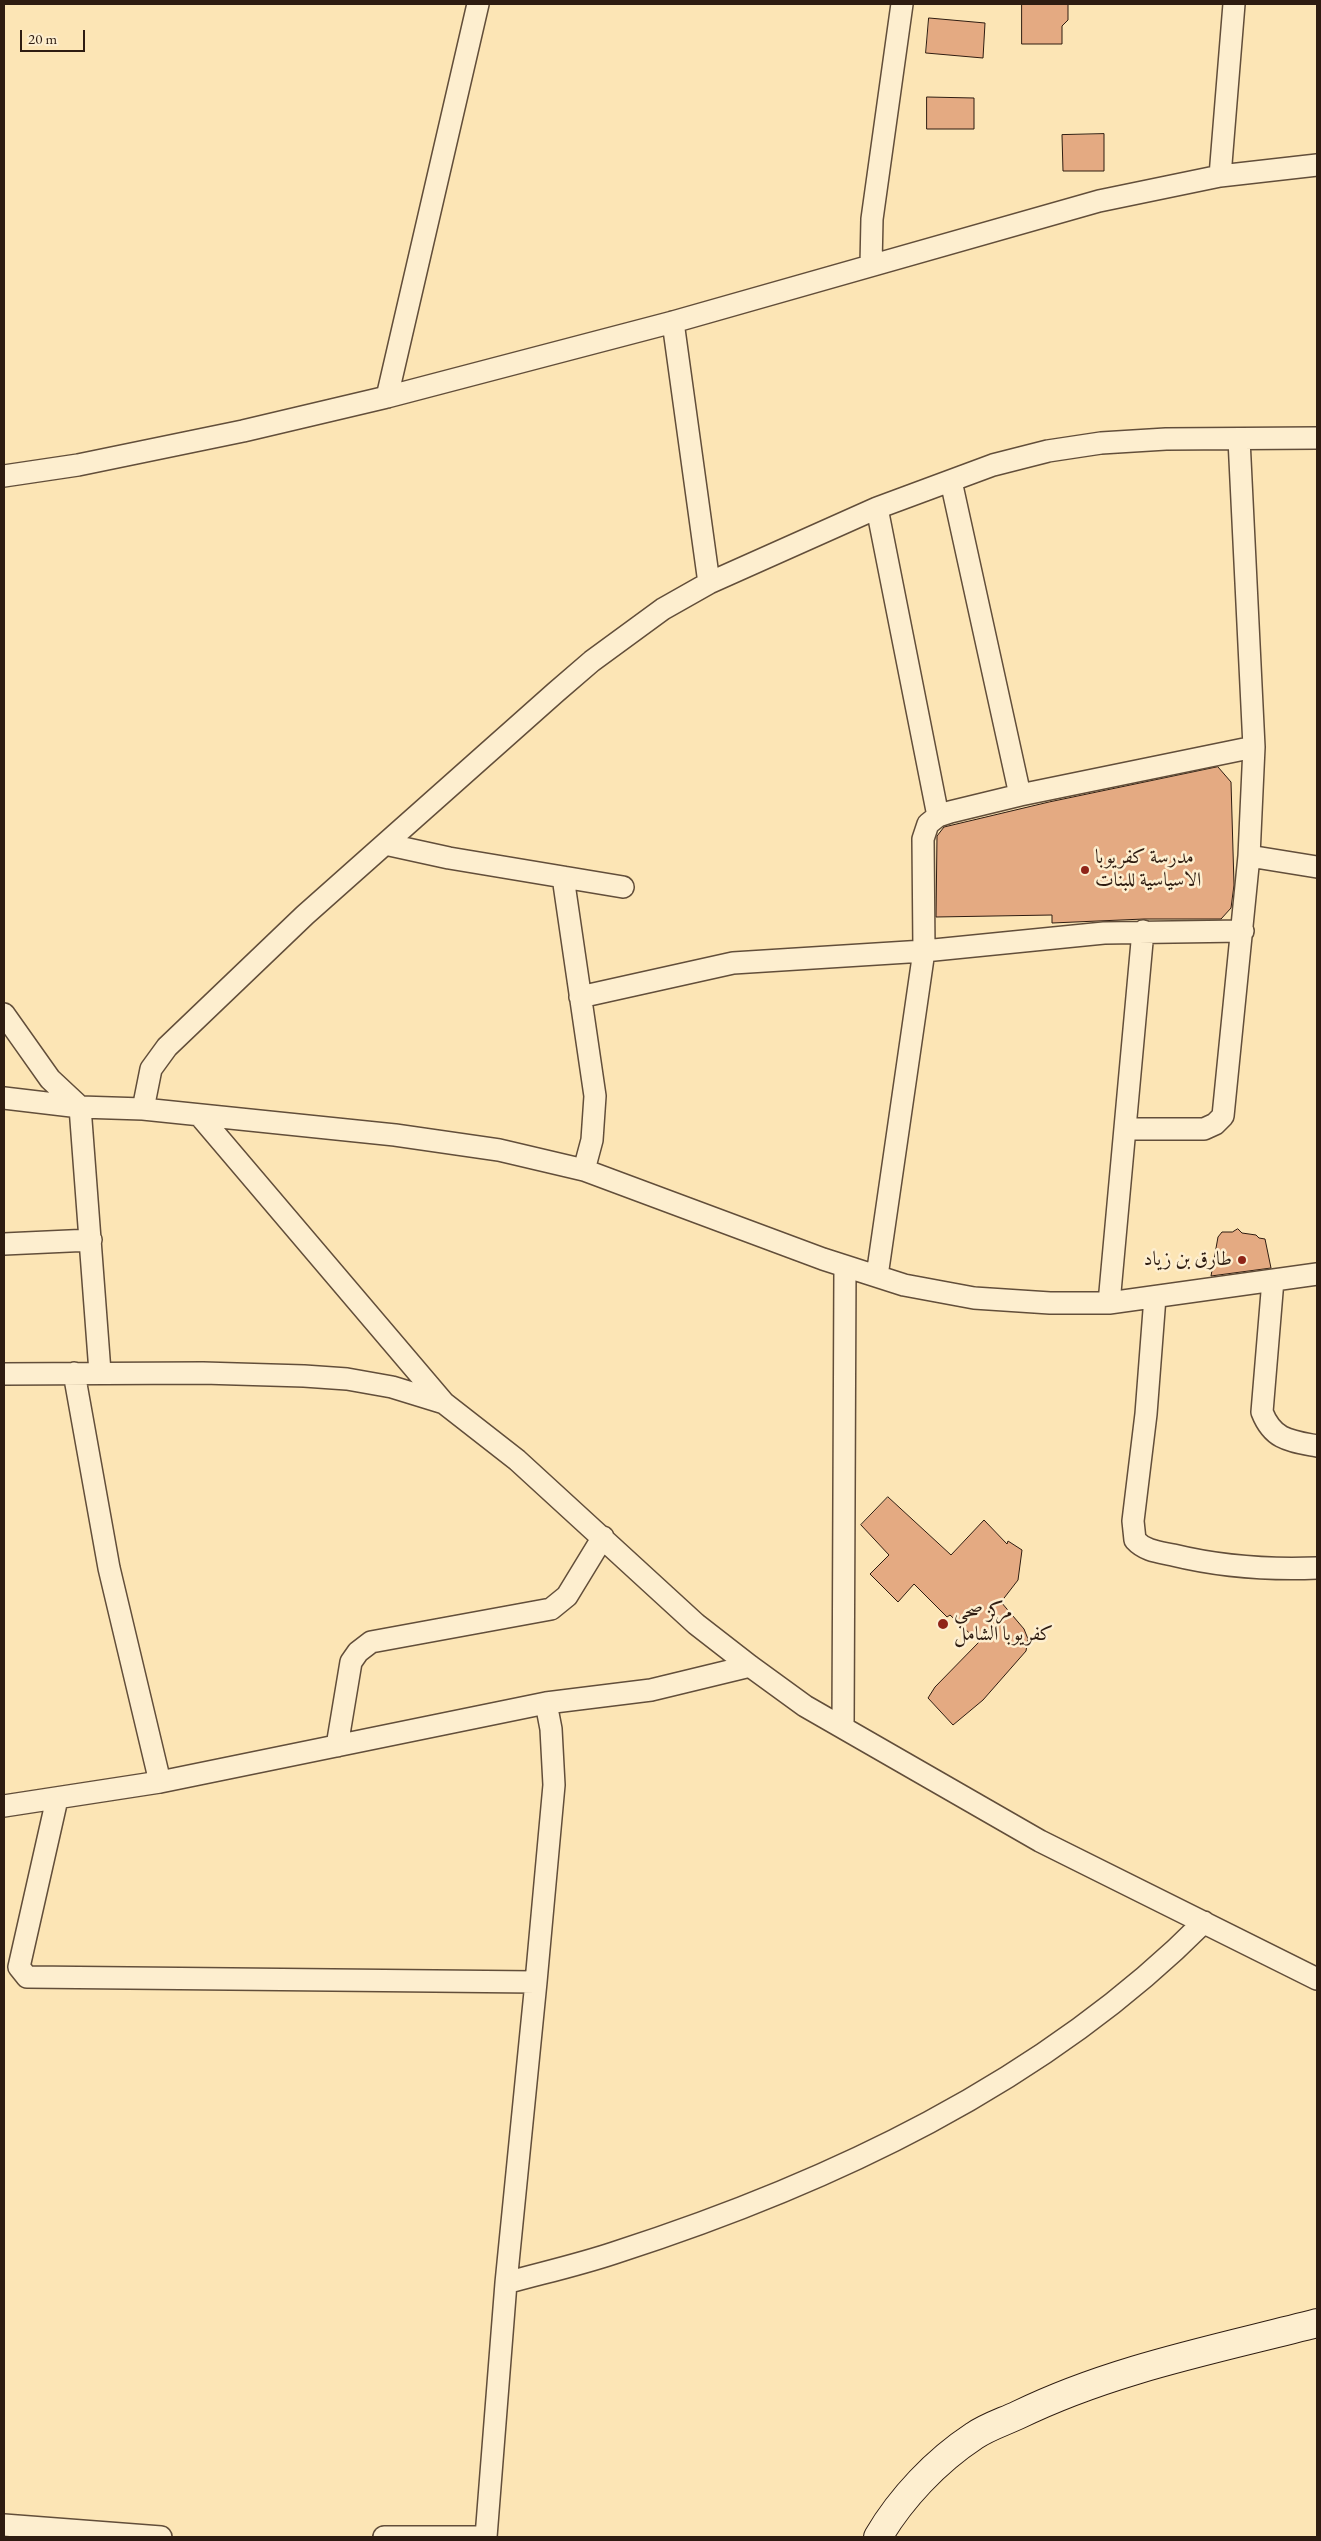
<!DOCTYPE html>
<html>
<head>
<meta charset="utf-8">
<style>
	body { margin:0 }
	#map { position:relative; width:1321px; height:2541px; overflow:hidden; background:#fce5b5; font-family:"EB Garamond",serif }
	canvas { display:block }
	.frame { position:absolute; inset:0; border:5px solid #2e1c11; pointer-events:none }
	.scale { position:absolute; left:20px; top:30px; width:65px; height:22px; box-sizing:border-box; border:2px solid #2e1c11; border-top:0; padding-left:6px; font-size:15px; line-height:18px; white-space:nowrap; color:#2e1c11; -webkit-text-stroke:4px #fdeecf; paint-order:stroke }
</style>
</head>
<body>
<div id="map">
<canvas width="1321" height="2541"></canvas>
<div class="frame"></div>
<div class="scale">20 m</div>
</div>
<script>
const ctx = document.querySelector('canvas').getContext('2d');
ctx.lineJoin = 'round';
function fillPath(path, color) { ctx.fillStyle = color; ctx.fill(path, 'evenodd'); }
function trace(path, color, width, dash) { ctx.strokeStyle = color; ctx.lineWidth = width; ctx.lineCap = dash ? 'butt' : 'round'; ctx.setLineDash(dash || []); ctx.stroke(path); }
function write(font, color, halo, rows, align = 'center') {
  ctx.font = font + ' "EB Garamond",Amiri,serif'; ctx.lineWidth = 5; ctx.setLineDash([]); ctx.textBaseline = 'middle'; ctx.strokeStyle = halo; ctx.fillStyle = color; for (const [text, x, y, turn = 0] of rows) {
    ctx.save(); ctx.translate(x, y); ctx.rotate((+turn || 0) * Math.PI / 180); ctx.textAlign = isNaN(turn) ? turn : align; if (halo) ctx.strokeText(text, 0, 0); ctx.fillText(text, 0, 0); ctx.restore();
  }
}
const building = new Path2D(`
	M1022,4H1068V20L1062,26V44H1022Z
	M929,18L985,23L983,58L926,53Z
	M927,97L974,98V129H927Z
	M1104,134V171H1063L1062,135Z
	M1218,767L1231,782L1234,885L1231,908L1221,919H1144L1052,923V915L936,917L937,836L944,827L1049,802Z
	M1238,1229L1242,1233L1256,1235L1259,1238L1265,1239L1271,1268L1211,1276L1218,1237L1222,1232H1232Z
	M888,1497L951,1555L984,1520L1007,1544L1008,1541L1022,1550L1018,1580L1001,1602L1024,1629L1028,1639L1026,1651L983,1700L953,1725L928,1698L935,1687L979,1642L950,1615L947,1617L914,1584L898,1602L870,1574L889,1555L861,1525Z`);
fillPath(building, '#e4aa82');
trace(building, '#2e1c11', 1);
const street = new Path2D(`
	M1220,176L1234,4
	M871,265L872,219L902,4
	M673,322L709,583
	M387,397L478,4
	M4,476L78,465L243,431L387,397L673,322L1099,201L1220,176L1317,165
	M951,481L1020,795
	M877,508L938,816
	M385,844L449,858L623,887
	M1249,856L1317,867
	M563,877L595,1096L592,1140L584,1170
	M580,997L733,963L924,951L1104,933L1243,931
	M4,1014L50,1079L80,1107L100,1372
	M4,1098L80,1107L143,1109L395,1135L499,1150L584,1170L823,1259L904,1285L974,1298L1050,1303H1109L1317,1274
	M143,1109L151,1069L167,1047L305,915L556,692L592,661L663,609L709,583L877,508L993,465L1048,451L1101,443L1166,439L1317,438
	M200,1116L444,1403L517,1460L696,1624L750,1666L805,1706L1040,1841L1317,1979
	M1126,1129H1204L1215,1124L1223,1116L1249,856L1254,747L1239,439
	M4,1244L91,1240
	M877,1276L924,951L923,839L928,824L938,816L950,812L1020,795L1254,747
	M1273,1280L1262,1412C1273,1440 1290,1441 1317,1446
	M1155,1297L1146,1414L1133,1521L1135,1540C1145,1551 1159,1552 1173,1555C1222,1567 1267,1570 1317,1568
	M1109,1303L1143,931
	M74,1373L109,1568L160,1782
	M4,1374L203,1373L304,1376L347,1379L392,1387L444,1403
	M843,1727L845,1266
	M337,1746L351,1662L358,1652L371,1642L551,1609L567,1596L603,1537
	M57,1799L19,1967L27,1977L536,1982
	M4,1806L160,1782L546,1703L651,1690L750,1666
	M506,2283C542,2273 578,2265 614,2253C828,2184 1043,2084 1204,1922
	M4,2525L161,2537
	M384,2537H486
	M486,2537L506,2283L536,1982L554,1785L551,1729L546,1703`);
const secondary = new Path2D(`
	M878,2537C901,2498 936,2461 974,2436C987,2427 1003,2422 1018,2415C1112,2369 1217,2349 1317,2323`);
trace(street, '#624e3a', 24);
trace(secondary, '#2e1c11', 30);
trace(street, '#fdeecf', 21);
trace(secondary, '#fdeecf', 28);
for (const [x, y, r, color] of [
	[1085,870,5,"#8f2418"],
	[1242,1260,5,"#8f2418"],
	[943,1624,6,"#8f2418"]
]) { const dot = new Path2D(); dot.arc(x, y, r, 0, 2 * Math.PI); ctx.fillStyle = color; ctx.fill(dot); trace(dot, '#fdeecf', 2); }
write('20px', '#2e1c11', '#fdeecf', [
	["مدرسة كفريوبا",1095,858],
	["الاسياسية للبنات",1095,881],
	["طارق بن زياد",1232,1260,"right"],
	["مركز صحي",954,1612],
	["كفريوبا الشامل",954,1635]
], 'left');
</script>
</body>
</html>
